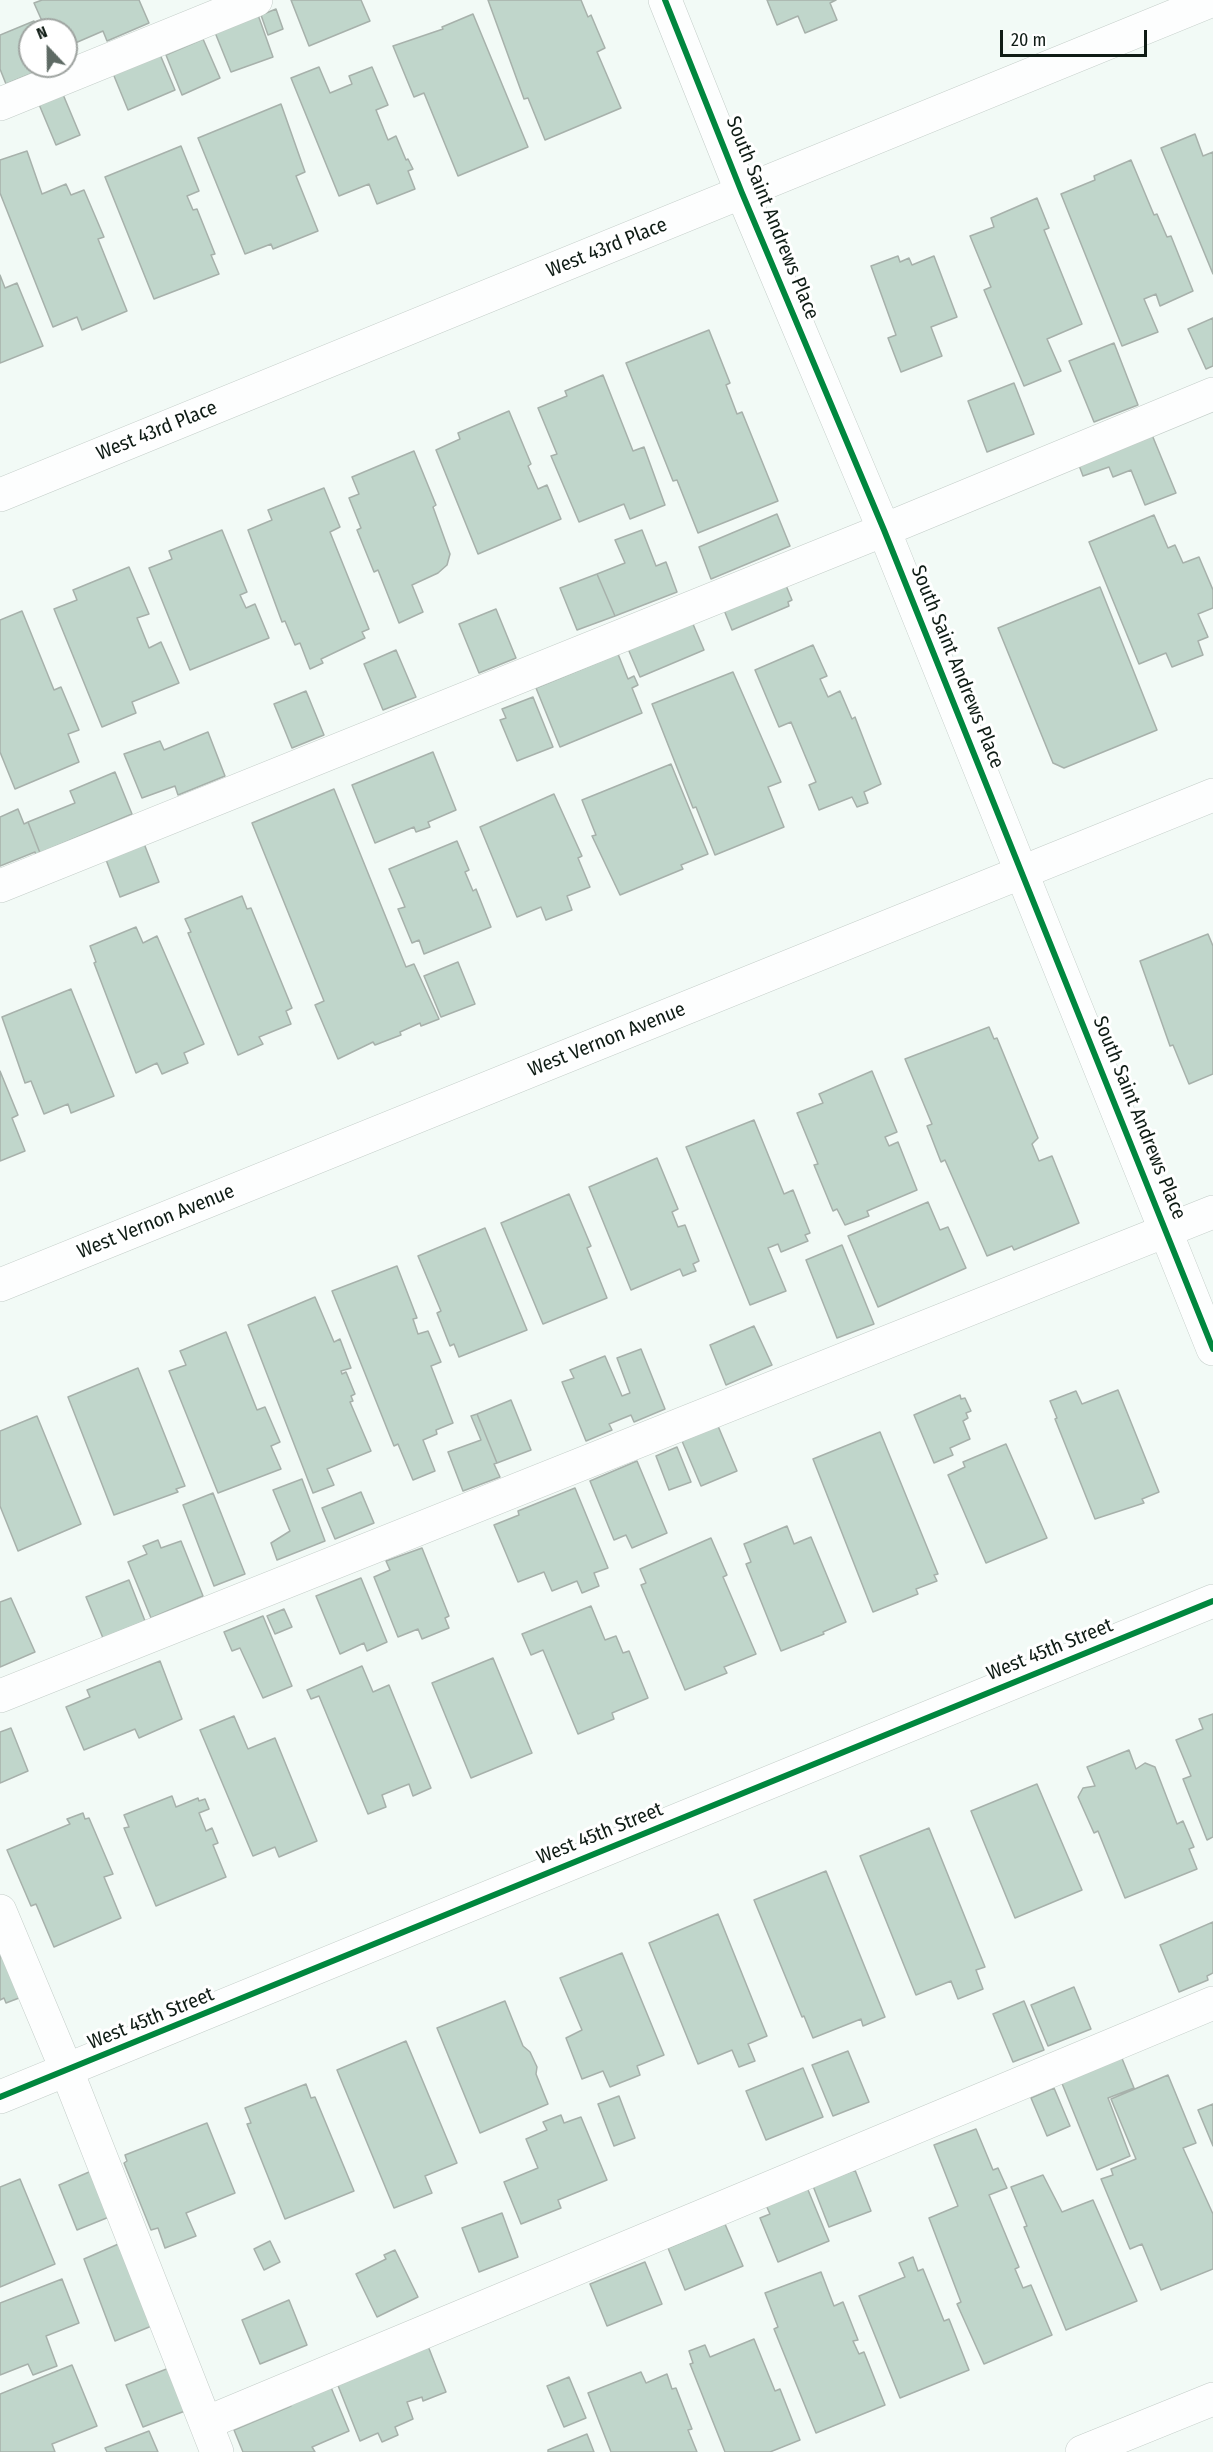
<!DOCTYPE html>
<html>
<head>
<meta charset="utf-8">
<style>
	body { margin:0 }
	#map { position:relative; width:1213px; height:2452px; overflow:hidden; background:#f2faf6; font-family:"Fira Sans Condensed",sans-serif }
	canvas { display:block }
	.north { position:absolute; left:18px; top:18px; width:60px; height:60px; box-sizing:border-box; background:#fff; border:2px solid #9fa4a1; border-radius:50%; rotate:338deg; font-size:16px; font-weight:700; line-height:24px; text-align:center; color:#0f1c15 }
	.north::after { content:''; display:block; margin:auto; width:21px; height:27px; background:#5e6a64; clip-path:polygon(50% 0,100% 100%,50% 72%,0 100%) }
	.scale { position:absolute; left:1000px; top:30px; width:147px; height:27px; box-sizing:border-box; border:3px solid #0f1c15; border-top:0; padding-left:8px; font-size:18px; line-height:21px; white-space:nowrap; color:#0f1c15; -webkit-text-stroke:4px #fff; paint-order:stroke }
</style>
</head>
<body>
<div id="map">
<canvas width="1213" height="2452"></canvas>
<div class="north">N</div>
<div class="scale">20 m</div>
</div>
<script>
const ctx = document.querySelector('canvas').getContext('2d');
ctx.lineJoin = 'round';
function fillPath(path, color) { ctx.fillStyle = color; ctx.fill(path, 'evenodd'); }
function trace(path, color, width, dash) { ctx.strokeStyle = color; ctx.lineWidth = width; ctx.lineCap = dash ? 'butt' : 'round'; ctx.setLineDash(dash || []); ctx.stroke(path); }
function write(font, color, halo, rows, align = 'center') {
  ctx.font = font + ' "Fira Sans Condensed",sans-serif'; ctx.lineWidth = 6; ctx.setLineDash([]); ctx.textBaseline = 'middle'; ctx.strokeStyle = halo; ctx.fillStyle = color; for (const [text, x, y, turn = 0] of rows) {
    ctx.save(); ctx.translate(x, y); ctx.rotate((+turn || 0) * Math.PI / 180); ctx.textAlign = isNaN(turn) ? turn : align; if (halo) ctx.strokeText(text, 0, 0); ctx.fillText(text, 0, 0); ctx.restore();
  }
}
const building = new Path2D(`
	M42,0H139L149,23L107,41L103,31L66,47V30H46L34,3Z
	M291,0H361L370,21L309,46Z
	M488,0H581L588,17L591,15L605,48L597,52L621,108L545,140L528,98L524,99Z
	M767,0H836L830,3L837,20L805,33L798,16L777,25Z
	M276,9L283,29L268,35L261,15Z
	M257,12L273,57L231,72L214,30Z
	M473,14L528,147L458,176L424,93L414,97L393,46L443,29L442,27Z
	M34,21L38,30H30V66H50L6,84L0,69V35Z
	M203,39L220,78L182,95L166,55Z
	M159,52L175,90L128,110L112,71Z
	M319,67L330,93L352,84L349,76L372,67L388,105L376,110L388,140L396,136L406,160L408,159L413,169L408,171L415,189L377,204L369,184L339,196L291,78Z
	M62,92L80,135L56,145L38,102Z
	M281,104L305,172L296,176L318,231L273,249L271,244L245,254L198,138Z
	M1195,134L1203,156L1213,152V274L1161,148Z
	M181,146L199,191L187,196L193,210L197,209L215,254L211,255L219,274L154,299L105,177Z
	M27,151L42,194L66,184L71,195L84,190L104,237L98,239L127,311L82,330L77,317L53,327L0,193V160Z
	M1131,160L1154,215L1157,214L1167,237L1171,236L1193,291L1160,306L1156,294L1144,299L1158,332L1122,346L1061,194L1095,180L1094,176Z
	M1037,198L1049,228L1044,230L1082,324L1047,339L1061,371L1024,386L984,290L991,287L970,236L994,227L991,218Z
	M898,256L900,262L909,258L912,265L934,256L957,317L931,327L942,356L901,372L888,338L896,335L871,266Z
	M0,275L5,288L17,283L43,346L0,363Z
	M1213,318V366L1206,369L1188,329Z
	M709,330L730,383L726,385L737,414L742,412L778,501L698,533L677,480L673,481L626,363Z
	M1114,343L1138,405L1094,422L1069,361Z
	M603,375L633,451L644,447L665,505L630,519L624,504L579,522L551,456L557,454L538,408L567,396L565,391Z
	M1014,383L1034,434L987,452L968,401Z
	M509,411L531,464L528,466L538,489L547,485L561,519L478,554L436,450L460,439L458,433Z
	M1150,430L1176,493L1145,505L1131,470L1113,477L1109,467L1083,476L1077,460Z
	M414,451L436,505L433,507L450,554L447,565L438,573L412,585L423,612L399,623L378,570L374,572L357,530L361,528L349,498L359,494L352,477Z
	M324,488L340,527L330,532L369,629L362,632L365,638L321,659L323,663L310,669L300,643L295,645L285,621L282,622L248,530L272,520L268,510Z
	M777,514L790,546L711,579L699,547Z
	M1154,515L1168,548L1175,545L1183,563L1199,557L1213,590V608L1198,614L1208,637L1198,641L1203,655L1172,667L1166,653L1139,664L1089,542Z
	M222,530L247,592L240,595L246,608L255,604L269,638L190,670L149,568L172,559L169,551Z
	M642,530L656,566L666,562L677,592L615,616L597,574L625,563L615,540Z
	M129,567L149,614L137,618L149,648L161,642L179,683L132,702L136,713L102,727L54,609L77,600L73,590Z
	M597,574L615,616L577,630L560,588Z
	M785,583L792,600L788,602L789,606L732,630L722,605Z
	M1100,587L1157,730L1064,768L1053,763L998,628Z
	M496,609L516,658L479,673L459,624Z
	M22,611L54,690L61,687L79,730L68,734L79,762L15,789L0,752V620Z
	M690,617L704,650L640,677L626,644Z
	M813,645L827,676L820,679L828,697L840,691L852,719L855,717L881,784L864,792L868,803L857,807L852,797L819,810L809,785L816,782L791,722L779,727L755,670Z
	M396,650L416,697L383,710L364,664Z
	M618,654L628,679L634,676L638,685L632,688L642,713L560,747L536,688Z
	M733,672L781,782L768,787L784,827L715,855L696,807L693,808L652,704Z
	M306,691L324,735L292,748L274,704Z
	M533,697L553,747L517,761L500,720L506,718L502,709Z
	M208,732L225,776L178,795L175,786L142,798L124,754L160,741L164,750Z
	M433,752L456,810L428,822L430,827L416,832L414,827L375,843L352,785Z
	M671,764L708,854L681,865L683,869L620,895L592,836L596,835L582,800Z
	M115,772L132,814L40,853L28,822L75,803L70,791Z
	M334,789L406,967L414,964L439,1019L421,1026L420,1023L400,1032L401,1035L375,1045L373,1042L338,1059L315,1005L324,1001L252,823Z
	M554,794L582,856L578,858L590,887L567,896L572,910L546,920L541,907L517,917L480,827Z
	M18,809L24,824L28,822L40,853L36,855L35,852L0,866V817Z
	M143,841L159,882L120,897L105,857Z
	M457,841L469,870L465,872L473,891L476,889L491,927L424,954L419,940L412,943L398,909L405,907L389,869Z
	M242,896L247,909L251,908L292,1008L286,1011L291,1024L259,1037L263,1044L238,1055L188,933L191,932L185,919Z
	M136,927L143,943L157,936L204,1044L184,1053L188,1063L162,1074L157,1063L136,1073L94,963L96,962L90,946Z
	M1208,934L1213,946V1074L1189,1084L1173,1045L1170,1046L1140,961Z
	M458,962L475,1004L441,1017L424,976Z
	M71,989L114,1096L71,1113L68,1104L44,1114L31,1081L25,1083L2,1017Z
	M989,1027L994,1039L997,1038L1038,1138L1032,1144L1039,1161L1052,1156L1079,1223L1014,1250L1012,1246L987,1256L945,1160L941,1162L927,1126L932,1124L905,1059Z
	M0,1071L18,1115L12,1118L25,1151L0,1161Z
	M872,1071L897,1132L885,1137L889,1146L898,1142L917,1190L867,1211L869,1216L845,1225L837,1209L833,1211L814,1165L818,1164L797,1113L823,1103L819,1094Z
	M754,1120L784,1194L793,1190L810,1233L805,1235L808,1241L781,1252L778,1244L768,1248L786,1291L750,1305L686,1147Z
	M657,1158L678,1209L672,1212L678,1227L685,1225L699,1261L693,1264L696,1271L683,1276L680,1269L631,1290L589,1187Z
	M569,1194L591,1246L587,1248L607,1298L543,1324L501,1223Z
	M928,1202L940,1230L948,1227L966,1268L878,1307L848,1236Z
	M485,1228L527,1330L459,1357L454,1344L450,1346L437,1313L441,1311L418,1256Z
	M842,1245L874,1324L837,1338L806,1260Z
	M397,1266L417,1318L413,1319L418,1334L428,1331L441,1362L431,1366L453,1423L436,1430L437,1434L423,1440L435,1471L413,1480L398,1444L394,1446L332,1291Z
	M315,1297L334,1342L340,1339L351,1368L341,1371L342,1374L346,1372L355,1394L351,1396L353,1401L350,1402L371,1451L327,1469L334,1485L313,1493L248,1325Z
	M754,1326L772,1365L726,1385L710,1345Z
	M226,1332L257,1410L265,1407L280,1442L271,1446L281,1469L218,1493L169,1371L186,1365L180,1351Z
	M641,1349L665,1409L634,1422L631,1415L609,1424L612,1430L586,1441L562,1382L574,1378L570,1370L605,1356L622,1396L630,1393L617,1358Z
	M138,1368L185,1486L176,1489L178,1492L114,1515L68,1397Z
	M1118,1390L1159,1492L1142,1499L1144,1503L1095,1519L1055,1419L1057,1418L1050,1401L1076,1391L1082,1404Z
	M960,1395L961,1399L965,1398L971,1411L966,1413L968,1418L963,1421L970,1439L950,1448L953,1455L934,1463L914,1415Z
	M511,1400L531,1450L497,1463L477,1414Z
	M477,1414L497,1463L494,1464L500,1477L463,1491L448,1452L481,1440L471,1416Z
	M37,1416L81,1524L18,1551L0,1506V1431Z
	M718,1426L737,1471L701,1486L682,1441Z
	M880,1432L938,1574L934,1575L937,1581L916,1589L918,1594L873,1612L813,1459Z
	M1006,1444L1047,1538L986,1563L948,1475L965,1467L963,1462Z
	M677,1447L691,1482L669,1490L656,1456Z
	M637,1461L667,1533L632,1548L626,1535L614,1540L590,1481Z
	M302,1479L325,1541L277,1560L271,1543L290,1531L273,1490Z
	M575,1488L608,1568L594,1573L599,1586L582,1593L577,1581L552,1591L544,1572L518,1582L494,1525L519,1515L518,1511Z
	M361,1492L374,1523L335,1539L322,1508Z
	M213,1493L245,1574L214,1586L183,1505Z
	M787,1526L794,1544L811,1537L846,1622L823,1632L824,1634L781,1651L746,1564L751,1562L744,1544Z
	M711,1538L727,1575L723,1577L756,1654L724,1667L727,1673L685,1690L641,1585L646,1583L640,1569Z
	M158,1540L161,1548L181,1541L203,1596L151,1618L128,1562L147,1554L143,1546Z
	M422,1548L449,1616L445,1618L449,1628L422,1639L418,1629L398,1637L374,1577L390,1570L386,1561Z
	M361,1578L387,1642L367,1651L364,1643L340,1654L316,1596Z
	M129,1580L145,1621L103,1638L86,1597Z
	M11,1598L35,1652L0,1667V1602Z
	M591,1606L605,1640L616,1636L623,1653L629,1651L648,1698L612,1713L614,1719L578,1734L543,1650L531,1655L522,1634Z
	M284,1609L292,1627L275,1634L267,1616Z
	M263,1616L292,1686L263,1698L240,1648L232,1651L224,1632Z
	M493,1658L532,1753L471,1778L432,1683Z
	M160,1661L182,1719L139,1738L135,1729L84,1750L66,1707L90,1697L87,1690Z
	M362,1666L373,1692L389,1685L431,1788L413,1796L409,1784L382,1795L386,1807L368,1814L319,1696L311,1699L307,1690Z
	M1213,1714V1837L1207,1840L1183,1779L1191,1776L1176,1740L1203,1729L1199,1719Z
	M234,1716L248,1749L275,1738L317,1841L279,1857L275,1847L253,1856L200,1730Z
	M11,1728L28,1771L0,1783V1732Z
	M1129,1750L1136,1769L1145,1763L1155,1767L1177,1824L1183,1821L1194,1847L1189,1849L1197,1869L1125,1898L1098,1831L1094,1833L1078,1797L1083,1788L1095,1786L1087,1767Z
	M1037,1784L1082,1890L1015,1918L971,1811Z
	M172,1796L176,1807L198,1798L199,1801L205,1799L209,1809L199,1813L206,1831L212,1828L218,1843L213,1845L226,1877L156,1906L124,1828L129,1827L124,1815Z
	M83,1813L85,1819L89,1818L113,1874L104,1877L121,1918L54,1947L36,1904L31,1906L7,1850L70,1824L67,1819Z
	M929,1828L985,1967L976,1970L983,1989L958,1999L951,1981L916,1995L860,1856Z
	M826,1871L885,2017L863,2026L861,2019L813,2038L804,2016L802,2017L754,1900Z
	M718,1914L767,2036L748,2044L755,2061L739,2067L732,2050L698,2064L649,1943Z
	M1213,1922V1973L1207,1976L1208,1980L1179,1992L1160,1945Z
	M0,1945L19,1998L6,2003L4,1998L0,2000Z
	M622,1953L664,2055L637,2066L640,2075L610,2087L603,2071L582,2079L566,2038L582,2030L560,1978Z
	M1074,1987L1091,2029L1048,2046L1031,2005Z
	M505,2001L523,2046L530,2052L537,2067L536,2074L548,2104L480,2133L437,2028Z
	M1024,2001L1044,2050L1013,2062L993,2014Z
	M406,2041L457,2163L425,2176L432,2193L394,2208L337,2070Z
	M848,2051L869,2102L833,2116L812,2065Z
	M1121,2056L1134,2088L1108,2098L1130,2156L1097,2170L1061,2081Z
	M803,2068L823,2117L766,2140L746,2091Z
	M1168,2075L1196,2143L1183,2148L1213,2214V2269L1161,2290L1142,2244L1130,2249L1101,2179L1113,2175L1111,2169L1136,2159L1111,2099Z
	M306,2084L311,2098L315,2097L354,2191L285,2219L247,2124L251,2123L245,2108Z
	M1054,2088L1070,2126L1047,2136L1031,2098Z
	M619,2096L635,2138L614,2146L598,2104Z
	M1213,2104V2146L1198,2110Z
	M561,2115L564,2123L581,2117L607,2180L558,2200L561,2208L521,2224L504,2182L538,2168L526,2139L547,2130L543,2122Z
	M207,2123L235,2193L186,2213L196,2236L165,2248L158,2228L151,2230L124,2163L127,2161L125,2155Z
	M976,2129L993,2170L998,2168L1007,2188L989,2195L1019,2267L1015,2269L1023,2288L1031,2285L1052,2335L984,2364L957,2304L961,2302L929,2218L958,2206L934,2145Z
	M96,2169L114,2215L77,2230L59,2185Z
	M855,2170L871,2211L829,2227L813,2186Z
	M1043,2175L1062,2212L1093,2200L1137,2301L1066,2330L1024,2227L1027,2226L1011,2187Z
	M20,2179L55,2264L0,2287V2187Z
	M806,2185L829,2241L778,2262L760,2218L770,2214L765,2203Z
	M502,2213L518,2257L479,2272L462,2228Z
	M725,2224L743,2266L685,2290L668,2248Z
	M270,2241L280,2262L264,2270L254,2249Z
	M123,2242L159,2323L115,2341L84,2259Z
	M395,2250L418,2297L377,2317L356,2274L386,2259L384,2255Z
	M913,2257L918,2271L923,2269L944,2321L949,2319L969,2370L900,2398L859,2296L905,2277L899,2263Z
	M645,2262L662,2304L607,2326L590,2284Z
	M821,2272L834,2306L843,2302L858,2340L853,2341L859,2354L864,2352L885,2405L816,2433L774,2329L778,2327L765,2293Z
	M62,2279L79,2323L46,2336L57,2366L33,2375L28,2364L0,2375V2303Z
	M289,2300L307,2345L260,2364L242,2320Z
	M754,2339L775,2391L780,2389L800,2440L770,2452H725L690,2364L693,2363L689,2351L705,2345L710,2357Z
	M428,2346L446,2392L423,2401L422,2397L407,2402L413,2419L395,2427L398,2435L382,2442L378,2433L360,2441L337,2383Z
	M72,2365L97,2426L52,2444L55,2452H0V2394Z
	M169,2368L185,2411L143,2427L126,2385Z
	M641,2372L646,2383L667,2374L672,2389L676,2388L692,2429L688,2430L697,2452H611L588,2393Z
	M569,2377L586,2418L564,2427L547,2386Z
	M330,2385L349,2431L312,2447L315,2452H243L234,2430L291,2406L289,2403Z
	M149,2431L158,2452H107L105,2448Z
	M587,2434L594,2452H548V2450Z`);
fillPath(building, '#c0d6cb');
trace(building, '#a7b1ab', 1.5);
const minor = new Path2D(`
	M665,0L742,193L884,530L1213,1349
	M0,104L256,0
	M0,495L1213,0
	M0,886L884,530L1213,394
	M0,1696L1213,1212
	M0,1911L67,2071L217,2452
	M0,2097L1213,1601
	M206,2423L1213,2003
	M1082,2452L1213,2399`);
const major = new Path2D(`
	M0,1285L1213,795`);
trace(minor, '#c3cdc8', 34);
trace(major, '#c3cdc8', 34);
trace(minor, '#fdfefe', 33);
trace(major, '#fdfefe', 33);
trace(new Path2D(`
	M665,0L742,193L884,530L1213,1349
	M0,2097L1213,1601`), '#00873e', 6);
write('20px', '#0f1c15', '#fff', [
	["South Saint Andrews Place",772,218,68],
	["West 43rd Place",607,248,-22],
	["West 43rd Place",157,431,-22],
	["South Saint Andrews Place",957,667,68],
	["West Vernon Avenue",607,1040,-22],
	["South Saint Andrews Place",1139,1118,68],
	["West Vernon Avenue",156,1222,-22],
	["West 45th Street",1050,1650,-22],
	["West 45th Street",600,1834,-22],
	["West 45th Street",151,2019,-22]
]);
</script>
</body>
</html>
